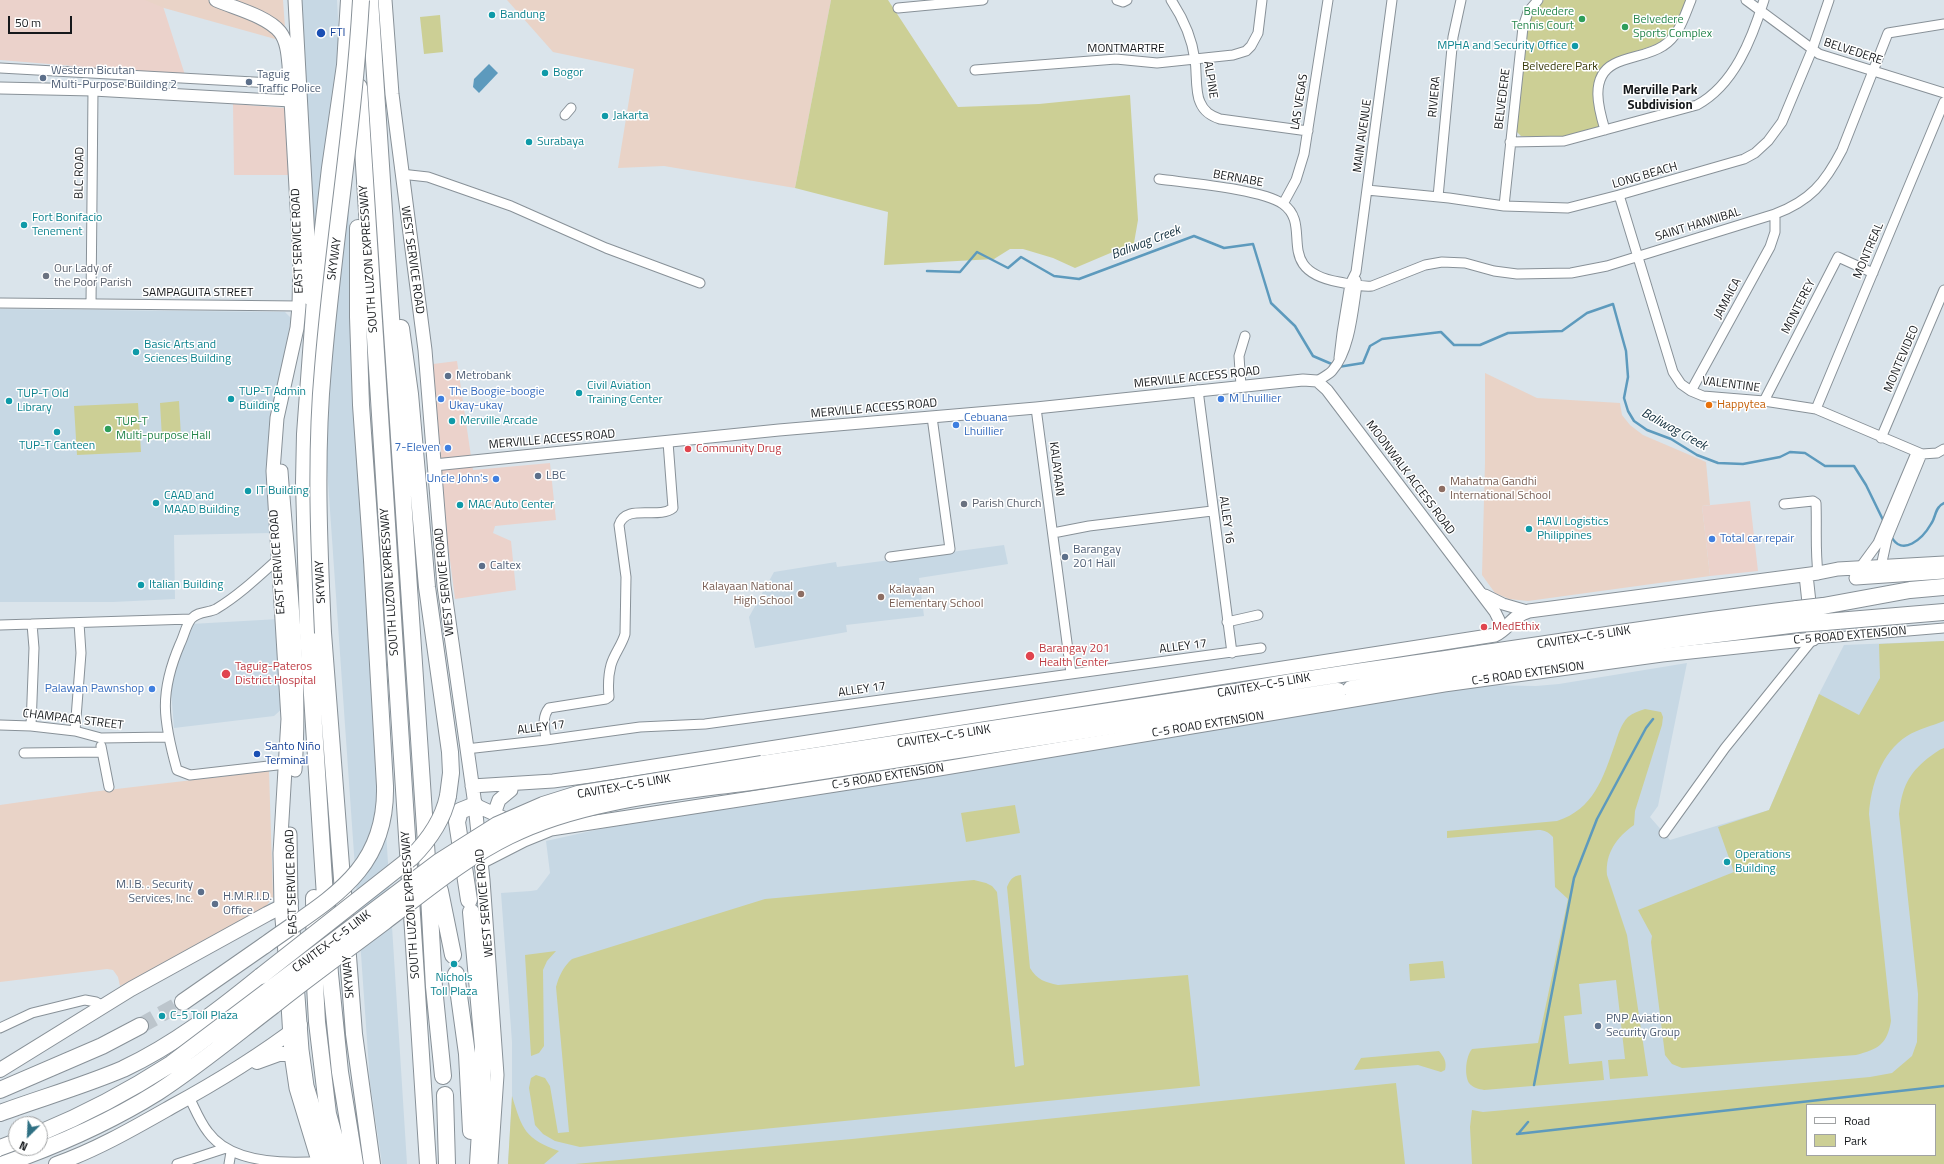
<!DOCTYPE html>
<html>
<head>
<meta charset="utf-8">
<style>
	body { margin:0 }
	#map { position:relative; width:1944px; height:1164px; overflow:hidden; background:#dae4eb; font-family:"Titillium Web",sans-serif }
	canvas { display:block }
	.legend { position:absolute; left:1806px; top:1104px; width:130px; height:52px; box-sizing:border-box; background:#fff; border:1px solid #a1a3a4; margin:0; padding:5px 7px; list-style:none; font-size:12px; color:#15181b }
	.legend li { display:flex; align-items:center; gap:8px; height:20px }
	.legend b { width:20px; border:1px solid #a1a3a4 }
	.north { position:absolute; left:8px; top:1116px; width:40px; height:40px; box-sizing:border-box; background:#fff; border:1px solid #a1a3a4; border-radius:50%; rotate:204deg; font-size:11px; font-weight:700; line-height:16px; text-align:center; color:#15181b }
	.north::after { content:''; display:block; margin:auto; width:14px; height:18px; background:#2f7083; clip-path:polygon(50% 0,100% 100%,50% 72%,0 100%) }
	.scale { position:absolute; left:8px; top:16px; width:64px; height:18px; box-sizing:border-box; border:2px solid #15181b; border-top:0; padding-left:5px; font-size:12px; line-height:14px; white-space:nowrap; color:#15181b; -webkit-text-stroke:3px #fff; paint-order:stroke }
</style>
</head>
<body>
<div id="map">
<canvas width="1944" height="1164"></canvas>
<ul class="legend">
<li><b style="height:5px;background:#fff"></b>Road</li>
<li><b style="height:11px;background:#cccf95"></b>Park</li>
</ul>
<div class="north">N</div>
<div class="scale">50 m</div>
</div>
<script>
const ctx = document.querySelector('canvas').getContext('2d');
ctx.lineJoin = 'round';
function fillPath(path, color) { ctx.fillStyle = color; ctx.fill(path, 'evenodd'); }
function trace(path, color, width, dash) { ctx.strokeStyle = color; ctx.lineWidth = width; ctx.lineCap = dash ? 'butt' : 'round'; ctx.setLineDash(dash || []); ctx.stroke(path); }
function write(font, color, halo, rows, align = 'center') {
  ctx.font = font + ' "Titillium Web",sans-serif'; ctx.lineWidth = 3; ctx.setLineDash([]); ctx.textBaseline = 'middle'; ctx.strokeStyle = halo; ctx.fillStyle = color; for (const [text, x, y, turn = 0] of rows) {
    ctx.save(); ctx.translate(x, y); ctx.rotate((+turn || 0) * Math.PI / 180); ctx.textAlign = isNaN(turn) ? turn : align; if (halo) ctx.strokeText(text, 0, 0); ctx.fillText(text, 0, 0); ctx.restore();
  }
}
fillPath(new Path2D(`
	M0,0H161L185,75L0,60Z
	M233,104L286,108L289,175H234Z
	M457,361L473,470L550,463L556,520L495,526L493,533L511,541L516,590L455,599L447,537L433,364Z
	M1750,501L1758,571L1710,576L1702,506Z`), '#ebd2cb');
fillPath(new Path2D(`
	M145,0H283L286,42L164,8Z
	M507,0H831L795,188L664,166L618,168L634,69L553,52Z
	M1485,373L1537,398L1620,403L1622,415L1630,425L1643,435L1706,462L1710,505L1702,506L1710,576L1528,601L1509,599L1495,593L1482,575L1485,462Z
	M269,771L273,897L264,909L156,969L120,986L118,977L113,970L107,969L0,982V805L91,792Z`), '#e9d3c7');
fillPath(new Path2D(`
	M299,0H337L362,451L407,1164H382L370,1083L326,453Z
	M0,309L285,312L291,318L269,436L267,464L271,533L174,535L175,599L113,602H0Z
	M1004,545L1008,564L919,578L924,616L846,625L847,632L755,648L749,617L774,572L836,562L837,567Z
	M279,619L284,707L274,716L174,728L170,678L191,624Z
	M1944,641V1164H508L512,1096V1042L501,893L531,891L537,890L541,885L550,873L546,841L627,823L1477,685L1536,686L1559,684L1687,663L1658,806L1650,817L1670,840L1769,810L1819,694L1844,645ZM1807,1105H1935V1155H1807Z`), '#c7d8e4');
fillPath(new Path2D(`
	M831,0H888L958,107L1039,104L1130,95L1138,220L1134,243L1075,268L1053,258L1023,249H1010L994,259L884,265L888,212L795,188Z
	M1544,0H1688L1673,33L1660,43L1609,61L1601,70L1596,80L1593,95L1599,128L1569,140L1521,136L1516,131L1526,28L1537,6Z
	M440,15L443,52L424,54L420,17Z
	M179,401L181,437L162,438L160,403Z
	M138,403L141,452L77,455L74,406Z
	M1944,641V721C1932,726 1918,729 1907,736C1881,753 1871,785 1869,814L1891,1021C1887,1045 1878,1049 1856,1055L1682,1068L1672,1064L1665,1055L1651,942L1652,936L1638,910L1734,872L1718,827L1769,810L1819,694L1859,715L1880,678L1879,644Z
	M1645,709L1661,712L1663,717L1662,725L1635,811L1634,825C1617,837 1605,853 1607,875L1627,935L1648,1076L1610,1079L1608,1060L1625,1059L1616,980L1579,984L1582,1014L1564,1016L1569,1064L1602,1061L1604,1080L1484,1090C1479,1089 1473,1088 1469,1083C1464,1074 1466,1056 1472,1049L1538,1043L1568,899L1555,887L1553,837C1548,832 1545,830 1538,830L1447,838V831L1557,821C1594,809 1603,778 1615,744C1618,735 1621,724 1628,717C1633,713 1639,711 1645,709Z
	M1944,748V1164H1472L1470,1127L1472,1110L1483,1112L1870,1077L1892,1073L1912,1056L1917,1042L1918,994L1899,814C1902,788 1908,774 1928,758C1934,754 1938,750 1944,748ZM1807,1105H1935V1155H1807Z
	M1015,805L1020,833L966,842L961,813Z
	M1021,875L1030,968C1037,980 1045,982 1058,985L1188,975L1200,1086L580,1147L555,1141L543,1134L535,1125L529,1088L531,1078L536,1075L545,1078L550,1086L558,1133L569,1132L556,987C559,976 563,967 572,959L765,899L974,880L986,883L992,886L997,892L1015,1067L1024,1065L1007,887C1010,880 1012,876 1021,875Z
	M556,951L547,961L543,970L544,1046L539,1053L531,1056L525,955Z
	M1443,961L1445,978L1410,981L1409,964Z
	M1439,1051C1444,1057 1447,1062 1445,1070L1441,1072L1418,1065L1354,1070L1361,1058Z
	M1396,1083L1405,1164H575L852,1139Z
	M512,1096C522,1129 525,1139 559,1151L544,1164H508Z`), '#cccf95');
fillPath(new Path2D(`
	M489,64L498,73L479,93L473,87L474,79Z`), '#5d9abd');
trace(new Path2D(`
	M927,271L960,272L977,252L1008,268L1021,257L1054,276L1079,279L1194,236L1224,248L1253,244L1271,303L1295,326L1313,356L1334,365
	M1338,367L1363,363L1370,346L1382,339L1441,332L1454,345H1480L1508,333L1562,331L1587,313L1613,304L1626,351L1628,377L1624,398L1628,411L1634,421L1647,430L1671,439L1697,455L1718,463L1743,464L1780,457L1790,452L1805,453L1825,466H1854L1866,485L1884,522
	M1891,536C1902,558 1923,538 1931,524C1935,519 1935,511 1939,507C1940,505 1942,504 1944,503
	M1534,1085L1574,878L1597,819L1646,728L1653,719
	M1517,1134L1944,1086
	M1518,1134L1528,1122`), '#5d9abd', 2.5);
trace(new Path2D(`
	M140,1026L183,1002`), '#bcc5cc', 16, [16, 8]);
const minor = new Path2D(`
	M1117,0L1123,2L1127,0
	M1171,0C1183,18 1192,38 1195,60C1197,71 1195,92 1200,102C1204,112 1211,116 1220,119L1308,131
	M1746,0L1819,54L1944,93
	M898,8L983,0
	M0,68L290,84
	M975,70L1116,59L1157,63L1233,55L1246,51L1251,46L1258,33L1262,0
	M565,115L571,108
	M1605,130C1599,110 1589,77 1614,64C1629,56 1648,56 1663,46C1679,36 1684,17 1691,0
	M1510,142L1564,141L1697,105C1734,85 1752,39 1764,0
	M401,174L428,177L511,206L606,248L700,283
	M1159,179C1188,183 1262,189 1283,204C1314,226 1272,270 1339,282C1350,284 1361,287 1372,286L1425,265L1442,262L1465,263L1494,271L1517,274L1571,273L1607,266L1775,214C1810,201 1825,183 1842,150L1888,33L1944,24
	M1367,190L1449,198L1504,206L1568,208L1619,195L1744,159L1755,153L1768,141L1782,122L1812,50L1829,0
	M1619,195L1673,372L1681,384L1691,391L1703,396L1764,401L1816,409L1922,454L1937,453L1944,449
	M1438,197L1453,37L1461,0
	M1283,204L1296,180L1304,154L1328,0
	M1504,206L1523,27L1528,12L1538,0
	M0,303L299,306
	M91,304L93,90
	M1339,358L1342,333L1350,284L1356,272L1392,0
	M1317,381C1322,378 1328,375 1332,371C1350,351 1353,311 1357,285L1356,280
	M1241,386L1239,356L1245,336
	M1198,390L1232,653
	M1691,391L1770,247L1775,232V214
	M1764,401L1838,257L1873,273
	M1036,408L1071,673
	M1816,409L1944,102
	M1881,438L1944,290
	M1784,504L1813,501L1816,503C1817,527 1815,549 1818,573
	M1053,533L1089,526L1212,511
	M890,557L950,549L932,417
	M278,559C258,577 239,595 216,609C209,613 198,611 191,619C186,625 184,636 180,644C159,693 163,720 177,770L190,775L286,764
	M1859,569L1878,543L1916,453
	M1880,571L1887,539L1922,454
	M1227,622L1258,615
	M0,625L191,619
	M0,725L31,726L75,731L101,738L168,737
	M31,726L34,648L32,624
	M75,731L81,653L79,623
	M546,740C545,729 541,718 549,708L606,699L609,697C608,686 608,676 611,665C614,654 622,645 625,634L626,577L619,525C626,503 658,520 673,508L668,442
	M101,746L109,787
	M466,749L546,740L640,727L705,724L1261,648
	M24,753L101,752
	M1664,833L1725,748L1813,639L1944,628
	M0,1028L32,1013L85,1000L96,1002L103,1006
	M189,1097C195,1109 200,1122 208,1132C231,1164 288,1164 324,1161
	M177,1164L226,1148
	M229,1164L231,1152`);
const tertiary = new Path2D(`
	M0,88L93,90L291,101
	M434,465L779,430L1036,408L1303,380L1317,381L1327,390L1495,612L1499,620L1500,628L1495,635
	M1485,595L1503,604L1527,611`);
const secondary = new Path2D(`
	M216,0C234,8 267,16 280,32C287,41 288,54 289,65L300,258L299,306L297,328L277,418L273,471L288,719L280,853L281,907L286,965
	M295,0L309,257V298
	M385,0L392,94L425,350L444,586L475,805L483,880L497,1075L491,1164
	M281,471C288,570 302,671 295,770
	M1856,578L1944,572
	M472,786L553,781L590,776L1495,635C1509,628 1512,616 1529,611L1818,573L1838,569L1944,563
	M475,805L514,823
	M494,814L499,800L511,790
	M290,834L291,902L302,1050L307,1086L331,1164
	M481,862L524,840L551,829L939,769L1444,685L1662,655L1813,639L1806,575
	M287,988L291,1054L296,1088L319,1164`);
const primary = new Path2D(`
	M257,1062L279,1054H291
	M0,1070L131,989L267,914L291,902
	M56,1164C96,1150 134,1128 171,1107C217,1082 258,1057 300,1025`);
const motorway = new Path2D(`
	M349,0L345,65L330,168L315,298L305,434L304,482L308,633L330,974L340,1072L355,1164
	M370,0L427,859L434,987L443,1076
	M359,87L428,1164
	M358,228V317L361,405L372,560
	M401,328L410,394L427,587L450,752L451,773L448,796
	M1823,606L1910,590L1944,587
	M1825,622L1944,612
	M323,633L354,1034L372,1164
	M1351,689L1662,641L1798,624
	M762,764L1235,692C1311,677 1388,668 1465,656C1576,640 1686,622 1797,609
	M764,780L1338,691
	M432,871L440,891L453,955
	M314,898L315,985L317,1022L328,1114L342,1164
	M469,900L457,822L460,811L475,805
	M471,912L483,1047L482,1098L478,1164
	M456,974L467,1054L471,1131
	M183,1002L265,945
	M0,1090L102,1046L140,1026
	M445,1095L447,1164
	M0,1113C41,1098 83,1086 123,1069C174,1045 218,1011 261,976
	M0,1148L16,1142`);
trace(minor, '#889198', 11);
trace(tertiary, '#889198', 13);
trace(secondary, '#889198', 15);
trace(primary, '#889198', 16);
trace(motorway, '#889198', 18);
trace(minor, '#fff', 9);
trace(tertiary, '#fff', 11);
trace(secondary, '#fff', 13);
trace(primary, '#fff', 14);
trace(motorway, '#fff', 16);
const motorwayBridge = new Path2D(`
	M1797,609L1823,606
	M1798,624L1825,622
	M323,633C319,545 315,456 323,368C333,245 354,123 361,0
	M265,945C327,900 387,873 385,786L372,560
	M261,976L411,858C429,840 443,820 448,796
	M40,1133C86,1114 129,1091 171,1064L440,861L497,825L543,805L578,794L762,764
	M4,1164C58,1145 110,1122 158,1092C198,1066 235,1035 273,1006C309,977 347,950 384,922C424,892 464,858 509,836C585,798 681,792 764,780`);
trace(motorwayBridge, '#889198', 18, []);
trace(motorwayBridge, '#fff', 16);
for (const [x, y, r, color] of [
	[492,15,4,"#0f9aa8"],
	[1582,19,4,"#2e9e5b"],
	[1625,27,4,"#2e9e5b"],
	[321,33,5,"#1a4fb4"],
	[1575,46,4,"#0f9aa8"],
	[545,73,4,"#0f9aa8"],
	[43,78,4,"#5c6f8a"],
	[249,82,4,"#5c6f8a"],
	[605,116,4,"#0f9aa8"],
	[529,142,4,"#0f9aa8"],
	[24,225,4,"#0f9aa8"],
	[46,276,4,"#6b7280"],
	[136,352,4,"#0f9aa8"],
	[448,376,4,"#5c6f8a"],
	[579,393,4,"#0f9aa8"],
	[231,399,4,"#0f9aa8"],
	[441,399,4,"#3f7fe0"],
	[1221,399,4,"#3f7fe0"],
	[9,401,4,"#0f9aa8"],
	[1709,405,4,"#e8710a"],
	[452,421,4,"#0f9aa8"],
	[956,425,4,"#3f7fe0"],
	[108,429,4,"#2e9e5b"],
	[57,432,4,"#0f9aa8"],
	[448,448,4,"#3f7fe0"],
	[688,449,4,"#e0444e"],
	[538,476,4,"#5c6f8a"],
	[496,479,4,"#3f7fe0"],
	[1442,489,4,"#8d6e63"],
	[248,491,4,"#0f9aa8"],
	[156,503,4,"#0f9aa8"],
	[964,504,4,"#6b7280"],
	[460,505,4,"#0f9aa8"],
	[1529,529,4,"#0f9aa8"],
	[1712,539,4,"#3f7fe0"],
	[1065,557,4,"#5c6f8a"],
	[482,566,4,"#5c6f8a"],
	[141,585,4,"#0f9aa8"],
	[801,594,4,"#8d6e63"],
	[881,597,4,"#8d6e63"],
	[1484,627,4,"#e0444e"],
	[1030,656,5,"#e0444e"],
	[226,674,5,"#e0444e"],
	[152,689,4,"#3f7fe0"],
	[257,754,4,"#1a4fb4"],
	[1727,862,4,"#0f9aa8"],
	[201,892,4,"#5c6f8a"],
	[215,904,4,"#5c6f8a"],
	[454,964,4,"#0f9aa8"],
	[162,1016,4,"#0f9aa8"],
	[1598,1026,4,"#5c6f8a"]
]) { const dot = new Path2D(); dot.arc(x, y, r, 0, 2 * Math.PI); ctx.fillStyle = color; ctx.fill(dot); trace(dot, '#fff', 1.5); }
write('12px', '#27864d', '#fff', [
	["Belvedere",1574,12,"right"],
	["Tennis Court",1574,26,"right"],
	["Belvedere",1633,20],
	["Sports Complex",1633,34],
	["TUP-T",116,422],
	["Multi-purpose Hall",116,436]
], 'left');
write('12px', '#0d838f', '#fff', [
	["Bandung",500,15],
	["MPHA and Security Office",1567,46,"right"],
	["Bogor",553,73],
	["Jakarta",613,116],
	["Surabaya",537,142],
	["Fort Bonifacio",32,218],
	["Tenement",32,232],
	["Basic Arts and",144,345],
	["Sciences Building",144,359],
	["Civil Aviation",587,386],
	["Training Center",587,400],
	["TUP-T Admin",239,392],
	["Building",239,406],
	["TUP-T Old",17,394],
	["Library",17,408],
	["Merville Arcade",460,421],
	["TUP-T Canteen",57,446,"center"],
	["IT Building",256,491],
	["CAAD and",164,496],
	["MAAD Building",164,510],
	["MAC Auto Center",468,505],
	["HAVI Logistics",1537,522],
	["Philippines",1537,536],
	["Italian Building",149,585],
	["Operations",1735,855],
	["Building",1735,869],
	["Nichols",454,978,"center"],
	["Toll Plaza",454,992,"center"],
	["C-5 Toll Plaza",170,1016]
], 'left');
write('12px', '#164399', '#fff', [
	["FTI",330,33],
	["Santo Niño",265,747],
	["Terminal",265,761]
], 'left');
write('12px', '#15181b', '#fff', [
	["MONTMARTRE",1126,49],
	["BELVEDERE",1853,52,18],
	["ALPINE",1210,80,81],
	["RIVIERA",1435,97,-85],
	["BELVEDERE",1503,99,-83],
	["LAS VEGAS",1300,102,-81],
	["MAIN AVENUE",1363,136,-82],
	["BLC ROAD",80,173,-89],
	["LONG BEACH",1645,176,-16],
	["BERNABE",1238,179,10],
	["SAINT HANNIBAL",1698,225,-17],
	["EAST SERVICE ROAD",298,241,-92],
	["MONTREAL",1869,251,-67],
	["SKYWAY",335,259,-82],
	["SOUTH LUZON EXPRESSWAY",369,259,-94],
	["WEST SERVICE ROAD",412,260,82],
	["SAMPAGUITA STREET",198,293],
	["JAMAICA",1728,299,-62],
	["MONTEREY",1799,307,-63],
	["MONTEVIDEO",1902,359,-67],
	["MERVILLE ACCESS ROAD",1197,378,-6],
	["VALENTINE",1731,385,7],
	["MERVILLE ACCESS ROAD",874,409,-5],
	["MERVILLE ACCESS ROAD",552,440,-5],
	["KALAYAAN",1056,469,83],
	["MOONWALK ACCESS ROAD",1410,478,53],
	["ALLEY 16",1226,520,82],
	["EAST SERVICE ROAD",278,562,-94],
	["SKYWAY",321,582,-93],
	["SOUTH LUZON EXPRESSWAY",390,582,-94],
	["WEST SERVICE ROAD",445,582,-96],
	["C-5 ROAD EXTENSION",1850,636,-5],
	["CAVITEX–C-5 LINK",1584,638,-9],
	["ALLEY 17",1183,647,-7],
	["C-5 ROAD EXTENSION",1528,674,-8],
	["CAVITEX–C-5 LINK",1264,686,-10],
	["ALLEY 17",862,690,-8],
	["CHAMPACA STREET",73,720,7],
	["C-5 ROAD EXTENSION",1208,725,-9],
	["ALLEY 17",541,728,-7],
	["CAVITEX–C-5 LINK",944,737,-9],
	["C-5 ROAD EXTENSION",888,777,-9],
	["CAVITEX–C-5 LINK",624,787,-10],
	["EAST SERVICE ROAD",292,882,-92],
	["WEST SERVICE ROAD",485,903,-95],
	["SOUTH LUZON EXPRESSWAY",411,905,-94],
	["CAVITEX–C-5 LINK",332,942,-37],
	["SKYWAY",349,977,-94]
]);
write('12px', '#393b0a', '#fff', [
	["Belvedere Park",1560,67]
]);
write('12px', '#4e5e75', '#fff', [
	["Western Bicutan",51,71],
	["Multi-Purpose Building 2",51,85],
	["Taguig",257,75],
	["Traffic Police",257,89],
	["Metrobank",456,376],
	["LBC",546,476],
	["Barangay",1073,550],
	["201 Hall",1073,564],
	["Caltex",490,566],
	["M.I.B. . Security",193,885,"right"],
	["Services, Inc.",193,899,"right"],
	["H.M.R.I.D.",223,897],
	["Office",223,911],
	["PNP Aviation",1606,1019],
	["Security Group",1606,1033]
], 'left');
write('12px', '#5b616d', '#fff', [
	["Our Lady of",54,269],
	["the Poor Parish",54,283],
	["Parish Church",972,504]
], 'left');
write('12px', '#366cbe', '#fff', [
	["The Boogie-boogie",449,392],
	["Ukay-ukay",449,406],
	["M Lhuillier",1229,399],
	["Cebuana",964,418],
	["Lhuillier",964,432],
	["7-Eleven",440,448,"right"],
	["Uncle John's",488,479,"right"],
	["Total car repair",1720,539],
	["Palawan Pawnshop",144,689,"right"]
], 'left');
write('12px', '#c56008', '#fff', [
	["Happytea",1717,405]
], 'left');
write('12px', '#be3a42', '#fff', [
	["Community Drug",696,449],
	["MedEthix",1492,627],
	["Barangay 201",1039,649],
	["Health Center",1039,663],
	["Taguig-Pateros",235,667],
	["District Hospital",235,681]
], 'left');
write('12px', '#785e54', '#fff', [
	["Mahatma Gandhi",1450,482],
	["International School",1450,496],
	["Kalayaan National",793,587,"right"],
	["High School",793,601,"right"],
	["Kalayaan",889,590],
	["Elementary School",889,604]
], 'left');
write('bold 13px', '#15181b', '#fff', [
	["Merville Park",1660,91],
	["Subdivision",1660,106]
]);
write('italic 13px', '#122f3e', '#fff', [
	["Baliwag Creek",1146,243,-21],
	["Baliwag Creek",1674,430,29]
]);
</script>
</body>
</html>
